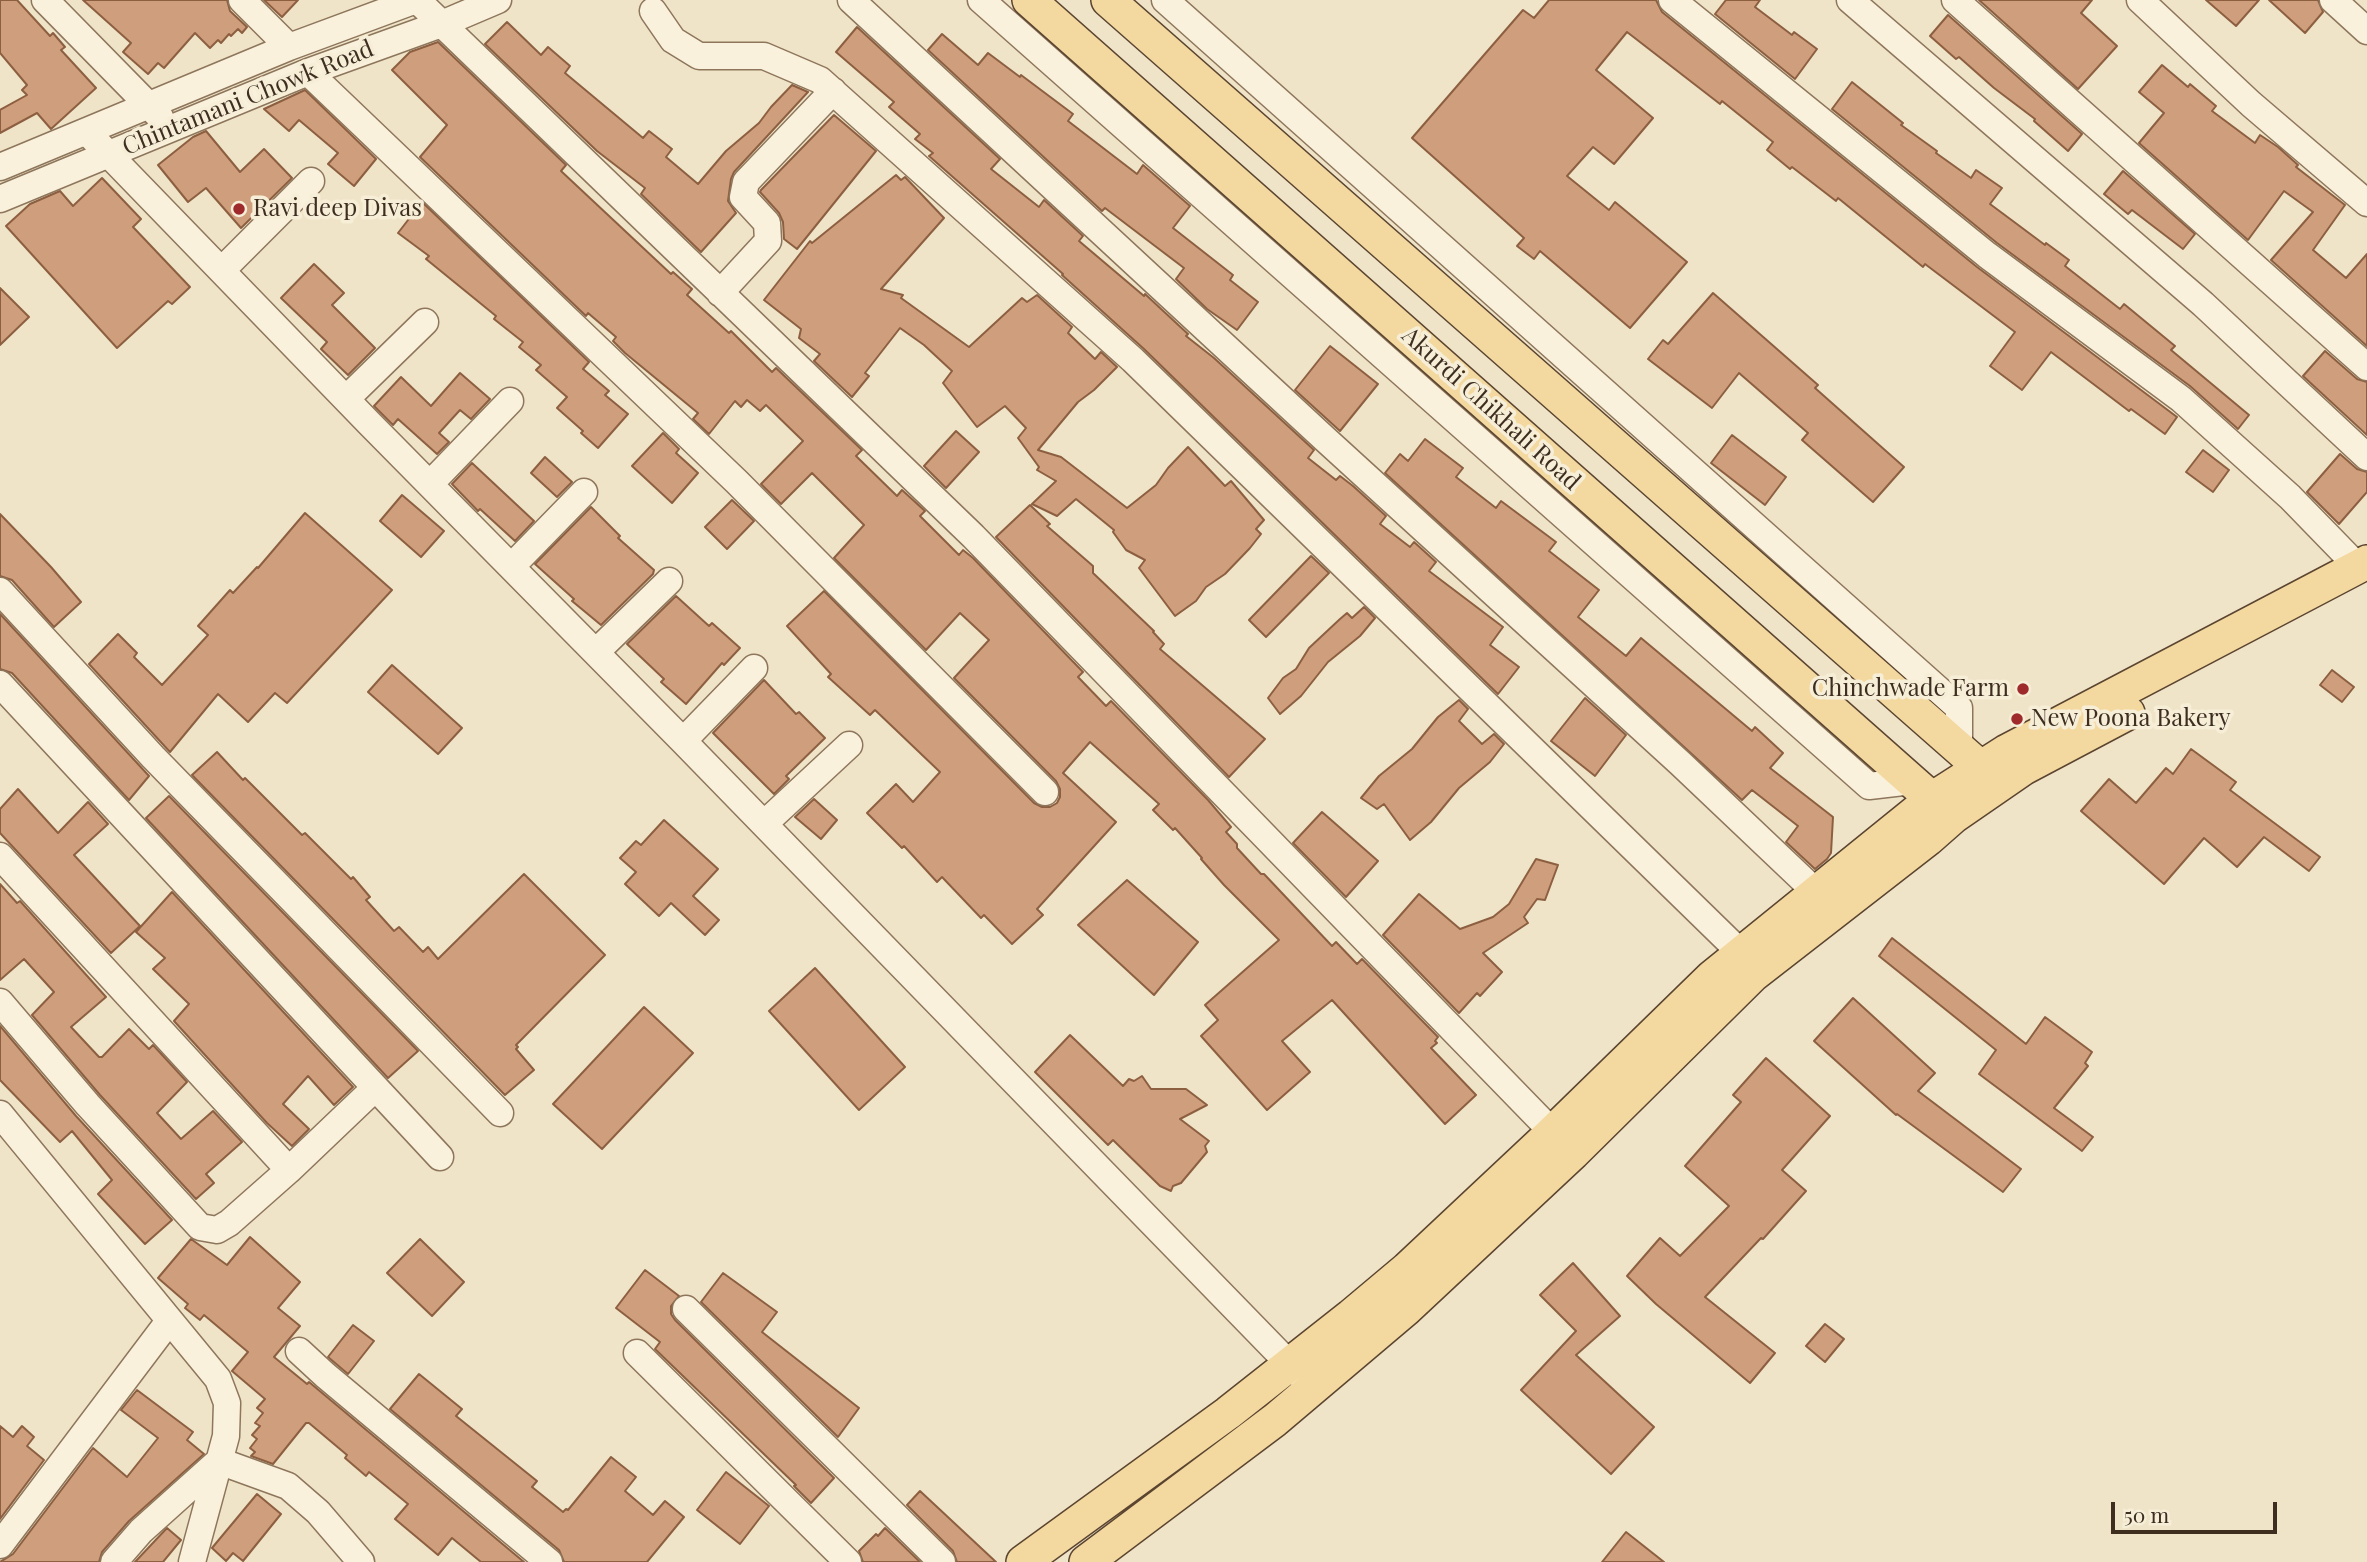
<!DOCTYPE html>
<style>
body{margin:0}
#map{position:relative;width:2367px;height:1562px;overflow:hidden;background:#f0e4c8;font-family:"Playfair Display",serif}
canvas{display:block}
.scale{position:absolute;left:2111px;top:1502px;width:166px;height:32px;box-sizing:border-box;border:4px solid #3d2e20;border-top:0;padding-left:9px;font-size:21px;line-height:24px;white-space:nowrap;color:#3d2e20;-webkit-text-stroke:5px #f7eed8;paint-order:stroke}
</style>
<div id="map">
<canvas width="2367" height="1562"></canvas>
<div class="scale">50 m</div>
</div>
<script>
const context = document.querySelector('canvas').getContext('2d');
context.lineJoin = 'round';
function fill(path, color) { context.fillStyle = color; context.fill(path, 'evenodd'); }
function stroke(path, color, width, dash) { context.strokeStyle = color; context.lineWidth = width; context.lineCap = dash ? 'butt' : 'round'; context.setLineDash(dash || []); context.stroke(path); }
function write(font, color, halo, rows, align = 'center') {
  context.font = font + ' "Playfair Display",serif'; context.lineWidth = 7; context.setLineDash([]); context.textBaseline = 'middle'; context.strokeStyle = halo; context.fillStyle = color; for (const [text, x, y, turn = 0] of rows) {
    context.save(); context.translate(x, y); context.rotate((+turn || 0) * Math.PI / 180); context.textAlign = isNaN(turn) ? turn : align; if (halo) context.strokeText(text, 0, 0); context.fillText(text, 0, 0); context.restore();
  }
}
const building = new Path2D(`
 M0 0H17L50 36 53 33 65 47 61 50 96 88 51 129 37 113 0 133V110L27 95 22 90 27 85 0 53Z
 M83 0H227L230 11 247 27 242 33 238 29 231 36 229 34 221 43 218 40 210 48 195 33 164 68 158 63 148 74 123 52 131 43Z
 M264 0H298L282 17Z
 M1549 0H1656L1662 12 1977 267 2177 417 2165 434 2131 409 2129 411 2051 352 2022 390 1990 366 2015 332 1925 264 1923 267 1838 198 1836 201 1792 167 1790 169 1767 150 1773 142 1722 101 1720 104 1627 32 1596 70 1653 118 1614 164 1593 147 1567 176 1609 210 1615 202 1687 262 1630 328 1540 251 1534 259 1517 246 1524 238 1412 138 1523 10 1534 18Z
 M1726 0H1760L1755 7 1792 35 1794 32 1817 49 1795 79 1715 14Z
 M1979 0H2092L2081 13 2117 46 2078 89Z
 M2206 0H2259L2236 26Z
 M2269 0H2318L2323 12 2305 33Z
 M1948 15 2082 134 2068 151 2034 121 2035 119 1994 88 1959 57 1956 59 1930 36Z
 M507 22 541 55 548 47 570 66 565 73 643 138 649 131 672 149 666 157 698 184 726 151 759 123 771 107 792 85 808 92 734 172 731 179 728 201 736 213 701 252 641 194 645 188 597 151 485 44Z
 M857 27 1000 159 991 169 1039 207 1044 200 1083 236 1079 241 1144 296 1145 294 1188 334 1186 336 1214 358 1314 450 1308 458 1336 480 1340 476 1353 486 1386 516 1380 524 1410 547 1414 542 1436 562 1429 571 1503 627 1490 645 1519 667 1498 694 1144 349 1062 275 1063 274 929 156 933 153 915 139 920 134 889 107 894 102 836 52Z
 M942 34 978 65 988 53 1020 77 1021 75 1073 114 1068 121 1137 174 1143 165 1190 206 1173 228 1233 275 1230 280 1258 302 1237 330 1207 309 1176 279 1184 268 1105 208 1102 211 928 50Z
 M438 42 566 165 561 171 671 274 673 272 692 289 687 295 729 333 731 331 772 372 776 368 862 450 856 456 897 496 902 490 925 511 920 516 959 555 963 550 973 558 1083 672 1078 677 1106 706 1111 701 1208 800 1231 827 1226 832 1237 844V848L1261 874H1264L1332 946 1336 942 1357 964 1362 959 1438 1037 1435 1041 1437 1043 1431 1048 1476 1095 1445 1124 1332 1000 1282 1041 1310 1072 1267 1110 1201 1036 1218 1020 1205 1005 1279 940 1224 885 1201 859 1202 858 1175 828 1173 830 1153 810 1159 804 1090 742 1063 773 1116 822 1037 909 1043 915 1012 944 984 915 981 918 942 877 937 882 904 846 902 848 867 813 896 784 913 802 940 772 875 710 870 715 828 677 831 674 787 626 824 591 1034 803 1042 807H1050L1057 803 1060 797V789L1056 781 954 678 989 640 960 613 926 650 834 558 864 525 812 473 781 504 761 484 803 441 766 405 760 411 747 400 741 407 735 401 709 434 693 419 698 413 625 353 613 341 616 337 588 313 586 316 420 157 447 125 392 70 410 52Z
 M2162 65 2188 87 2190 84 2216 106 2212 111 2255 143 2260 135 2278 147 2298 165 2296 167 2345 205 2313 250 2346 278 2367 254V346L2271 260 2313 212 2284 191 2248 240 2139 143 2164 113 2139 92Z
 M1852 82 1903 123 1901 125 1937 151 1936 153 1971 178 1976 170 2002 188 1990 204 2045 245 2046 243 2069 260 2065 266 2120 309 2124 304 2175 346 2171 350 2249 415 2238 429 2190 386 1997 243 1832 109Z
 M305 90 376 159 354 186 328 164 338 153 299 120 289 131 264 109Z
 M834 115 876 151 797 249 784 239 783 222 779 213 760 192 761 190Z
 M206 131 240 172 264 149 292 178 241 228 206 188 188 202 158 165 193 137Z
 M2123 171 2195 234 2183 249 2132 210 2128 214 2104 194Z
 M896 175 901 180 905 177 944 218 881 289 903 295 901 298 969 347 1022 298 1027 302 1037 295 1072 327 1068 333 1095 359 1101 352 1117 367 1094 390 1078 402 1038 450 1061 457 1127 508 1156 485 1168 468 1188 447 1225 486 1231 481 1264 520 1256 529 1261 534 1250 548 1225 574 1206 587 1196 601 1175 616 1139 568 1145 560 1126 550 1113 532 1114 530 1076 499 1057 516 1032 504 1056 481 1037 470 1039 467 1018 438 1026 428 1005 406 977 427 943 383 952 371 924 345 900 328 865 373 869 376 852 397 814 361 820 354 799 338 801 329 764 300 810 241 812 243Z
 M102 178 141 219 133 227 190 287 172 304 168 301 117 348 6 226 30 204 60 191 73 206Z
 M422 202 589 362 583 369 609 391 605 395 628 414 598 448 581 433 583 431 557 408 567 397 536 370 541 365 519 347 523 342 494 319 496 316 426 259 429 256 398 233Z
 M314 264 344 293 332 305 375 348 348 375 321 349 327 342 281 298Z
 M0 288 29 317 0 345Z
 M1713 293 1818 385 1815 388 1904 467 1873 502 1802 440 1808 433 1739 373 1712 408 1648 359 1663 340 1668 344Z
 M1330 346 1378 384 1340 431 1295 390Z
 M2325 351 2357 379 2367 382V435L2303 376Z
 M460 373 490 399 471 419 460 410 439 433 449 442 437 454 398 419 393 425 374 406 401 377 431 406Z
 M956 431 979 452 946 488 924 466Z
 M663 433 679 449 676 453 698 473 672 503 632 466Z
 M1732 435 1786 477 1765 505 1711 463Z
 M1425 439 1463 468 1456 477 1496 508 1501 501 1556 542 1549 551 1599 590 1578 617 1626 656 1641 638 1752 731 1755 727 1783 753 1770 768 1833 817 1831 853 1827 859 1815 869 1786 842 1798 826 1752 790 1742 800 1385 473 1400 454 1408 461Z
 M2203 450 2229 470 2213 492 2186 472Z
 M2340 454 2357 469 2367 472V492L2339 524 2307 492Z
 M545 457 572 482 557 497 531 473Z
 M472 463 534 521 515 541 480 509 478 511 452 484Z
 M402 495 444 531 421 557 380 521Z
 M732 500 754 521 727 549 705 527Z
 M1030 505 1050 524 1047 526 1093 566V573L1154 631 1153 632 1164 644 1160 649 1265 739 1229 777 996 537Z
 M591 507 620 536 618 538 654 570 653 574 601 625 572 601 574 599 535 564Z
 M305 513 392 590 287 703 275 693 248 722 218 694 170 752 89 664 118 634 137 653 134 657 162 685 208 635 198 626 230 590 233 593 257 567 258 568Z
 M0 514 51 567 81 602 54 627 12 580 0 576Z
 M1311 556 1329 573 1266 637 1249 620Z
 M676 596 709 626 712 623 740 648 724 665 722 663 686 704 661 682 664 679 627 644Z
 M1364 607 1375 618 1360 636 1328 662 1301 696 1280 714 1268 698 1283 678 1296 669 1309 648 1340 619 1347 613 1352 618Z
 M0 614 149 776 129 800 12 673 0 669Z
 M392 665 462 728 438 754 368 692Z
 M2332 670 2354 687 2342 702 2320 685Z
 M764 680 796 714 799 712 825 738 786 776 789 779 774 794 713 733Z
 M1585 698 1626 735 1595 776 1551 741Z
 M1459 700 1468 709 1459 721 1482 744 1494 734 1504 744 1490 762 1459 788 1431 822 1410 840 1384 804 1377 809 1361 798 1379 776 1412 749 1438 717Z
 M2191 749 2236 782 2230 790 2320 857 2309 871 2264 837 2237 867 2204 838 2164 884 2081 811 2109 779 2136 803 2166 768 2173 774Z
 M217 752 243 780 245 778 302 835 305 833 351 879 353 877 370 897 366 900 394 931 399 927 423 952 428 947 438 959 524 874 605 955 516 1045 518 1047 516 1049 534 1070 505 1095 192 775Z
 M18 789 58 833 88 802 108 824 74 855 140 926 111 953 0 833V809Z
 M169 796 418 1051 388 1078 146 818Z
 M814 799 837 820 821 839 795 817Z
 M1322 812 1378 861 1346 897 1293 843Z
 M664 820 718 869 693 896 719 920 705 935 671 903 659 916 625 884 636 872 620 858 636 841 641 845Z
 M1536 859 1558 865 1545 900 1537 899 1524 917 1528 923 1483 953 1502 972 1480 996 1477 993 1459 1013 1383 935 1419 894 1460 929 1493 917 1509 904Z
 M1127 880 1198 942 1154 995 1078 925Z
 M0 884 17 903 20 901 106 997 71 1027 99 1057H102L129 1029 149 1049 153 1045 187 1082 157 1113 181 1139 213 1111 242 1142 206 1174 214 1183 196 1199 100 1095 32 1015 54 992 24 959 0 980Z
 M172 892 353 1087 334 1105 308 1076 283 1104 309 1129 292 1146 267 1123 174 1021 189 1004 153 969 165 958 136 932Z
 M1892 938 2026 1044 2045 1017 2092 1052 2085 1063 2088 1066 2054 1108 2093 1137 2082 1151 1979 1074 1996 1050 1879 956Z
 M815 968 905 1067 859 1110 769 1011Z
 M1853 998 1935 1073 1918 1091 2021 1169 2003 1192 1897 1114 1896 1115 1814 1041Z
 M644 1007 693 1053 602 1149 553 1104Z
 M0 1026 76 1116 172 1220 145 1244 98 1194 112 1180 72 1131 60 1142 0 1080Z
 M1070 1035 1123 1086 1129 1079 1134 1081 1142 1076 1151 1089H1186L1207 1105 1180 1119 1209 1141 1205 1146 1207 1152 1181 1183 1173 1186 1171 1191 1160 1186 1113 1140 1108 1145 1035 1072Z
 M1766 1058 1830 1116 1782 1170 1806 1191 1763 1239 1761 1238 1705 1297 1775 1353 1750 1383 1656 1304 1627 1276 1660 1238 1680 1256 1729 1206 1685 1166 1741 1102 1733 1095Z
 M250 1237 300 1282 278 1308 300 1326 274 1357 307 1384 309 1382 524 1562H481L452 1538 438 1555 395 1519 408 1504 369 1472 366 1476 345 1458 347 1455 309 1423H306L273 1464 251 1456 255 1452 250 1448 257 1439 252 1435 260 1426 255 1423 263 1413 257 1408 265 1399 232 1371 248 1352 204 1315 200 1320 185 1308 188 1304 158 1278 191 1239 227 1265Z
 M420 1239 464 1282 432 1316 387 1273Z
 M1573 1263 1620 1316 1576 1355 1654 1427 1611 1474 1521 1390 1576 1331 1540 1295Z
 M645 1270 679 1296 671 1306V1314L675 1320 834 1478 811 1503 794 1486 796 1485 655 1349 660 1342 616 1308Z
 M723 1273 777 1312 762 1332 859 1408 838 1437 701 1302Z
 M1825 1324 1844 1339 1825 1362 1806 1346Z
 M353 1325 374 1341 348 1374 328 1357Z
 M419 1374 462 1409 456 1416 537 1481 532 1487 563 1512 566 1509 568 1510 611 1457 636 1477 625 1491 653 1515 665 1501 684 1517 647 1562H564L559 1550 390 1409Z
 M137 1390 193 1432 187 1440 204 1454 129 1521 102 1552 99 1562H0L13 1554 93 1448 127 1477 158 1438 121 1410Z
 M0 1426 13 1437 22 1426 34 1437 27 1446 44 1460 0 1519Z
 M726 1472 769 1506 740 1544 697 1510Z
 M920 1491 996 1562H957L953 1551 907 1505Z
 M257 1494 281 1514 243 1561 233 1553 226 1561 212 1548Z
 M167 1528 181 1540 163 1562H135Z
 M885 1528 920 1562H863L859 1551 876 1534 878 1536Z
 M1626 1532 1664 1562H1602Z`);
fill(building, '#cf9f7d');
stroke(building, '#8d5f41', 2);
const minor = new Path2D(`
 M45 0 160 117
 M242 0 289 47
 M417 0 973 536 1567 1147
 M851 0 1325 439 1680 763 1816 892
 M981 0 1869 786 1912 781
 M1165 0 1959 708V747
 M1672 0 1987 255 2181 399 2290 497 2358 567
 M1850 0 2203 304 2367 457
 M1955 0 2367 367
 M2140 0 2251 104 2367 203
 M2333 0 2367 31
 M653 11 673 40 699 56H764L820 80 1133 360 1741 953
 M308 72 737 482 1045 792
 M87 132 369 423 683 741 1303 1378
 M0 167 289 47 416 0
 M0 199 308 72 444 23 498 0
 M222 270 311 181
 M720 293 768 241 767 223 743 197 746 182 833 91
 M346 399 425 322
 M430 484 510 401
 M512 566 584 492
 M0 591 153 757 500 1113
 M596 652 669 581
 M0 684 440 1157
 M683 741 754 668
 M764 824 849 745
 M0 856 289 1170
 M0 1002 88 1105 200 1227 217 1230 229 1223 289 1170 375 1088
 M0 1114 218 1379 227 1403 226 1436 192 1562
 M686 1309 942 1562
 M299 1351 325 1375 549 1562
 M637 1353 848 1562
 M0 1545 169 1321
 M114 1562 141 1531 219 1461 288 1486 318 1512 361 1562`);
const major = new Path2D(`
 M1029 0 1948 813
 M1108 0 1997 782
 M1023 1562 1228 1413 1351 1316 1407 1269 1553 1132 1712 977 1932 799 2007 751 2367 562
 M1086 1562 1275 1420 1405 1310 1573 1153 1753 975 1928 839 1953 817 2024 768 2128 713`);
stroke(minor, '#8d765c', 29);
stroke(major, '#5b4430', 36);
stroke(minor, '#faf1dc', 26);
stroke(major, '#f3d9a0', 33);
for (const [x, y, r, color] of [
 [239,209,7,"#9e2a2b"],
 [2023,689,7,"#9e2a2b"],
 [2017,719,7,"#9e2a2b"]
]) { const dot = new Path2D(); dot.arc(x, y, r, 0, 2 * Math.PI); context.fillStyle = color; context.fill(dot); stroke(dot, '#f7eed8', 2.5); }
write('24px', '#3d2e20', '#f7eed8', [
 ["Chintamani Chowk Road",248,98,-22],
 ["Akurdi Chikhali Road",1491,409,42]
]);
write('24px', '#3d2e20', '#f7eed8', [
 ["Ravi deep Divas",253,209],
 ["Chinchwade Farm",2009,689,"right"],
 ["New Poona Bakery",2031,719]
], 'left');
</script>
